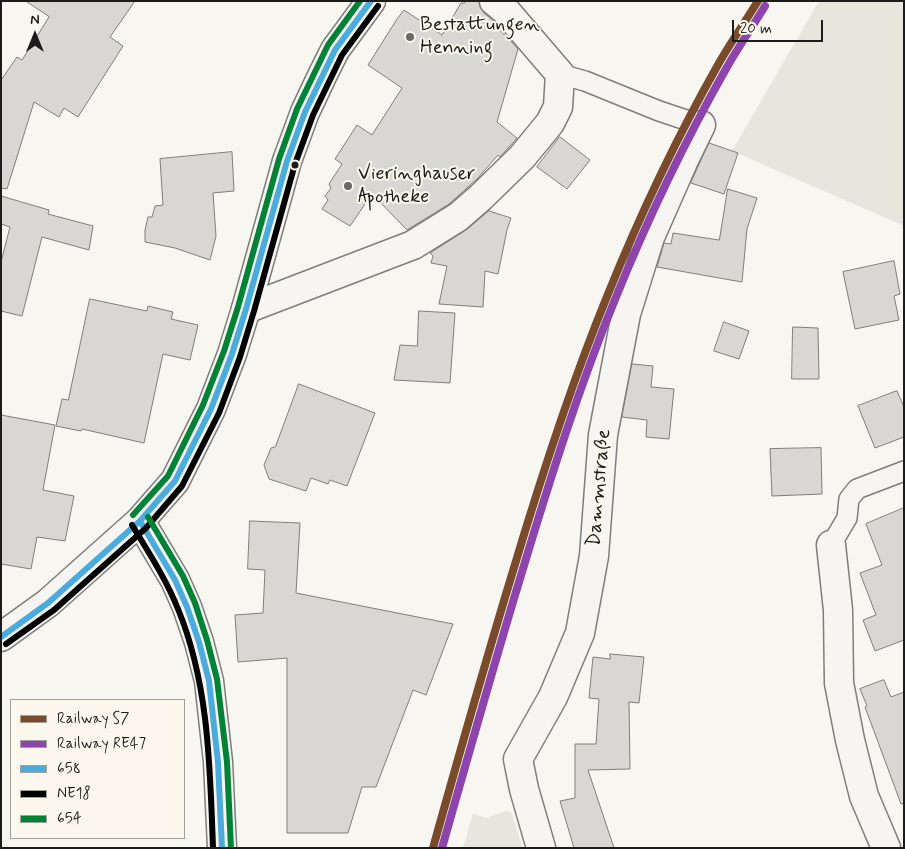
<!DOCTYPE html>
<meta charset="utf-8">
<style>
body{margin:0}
#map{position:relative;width:905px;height:849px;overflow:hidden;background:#f8f6f0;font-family:Mynerve,sans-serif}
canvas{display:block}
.frame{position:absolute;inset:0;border:2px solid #1c1c1c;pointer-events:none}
.legend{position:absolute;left:10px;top:699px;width:175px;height:140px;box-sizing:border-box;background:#fbf7ec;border:1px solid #a29f99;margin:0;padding:6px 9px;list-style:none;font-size:15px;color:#1c1c1c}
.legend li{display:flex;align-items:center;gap:10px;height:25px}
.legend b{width:25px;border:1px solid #a29f99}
.north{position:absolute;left:10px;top:10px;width:50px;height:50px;-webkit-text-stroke:4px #fbf7ec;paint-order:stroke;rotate:0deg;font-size:14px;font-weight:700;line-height:20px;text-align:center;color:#1c1c1c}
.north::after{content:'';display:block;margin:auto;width:18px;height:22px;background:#1c1c1c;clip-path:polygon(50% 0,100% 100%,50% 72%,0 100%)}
.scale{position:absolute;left:732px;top:20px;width:91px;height:22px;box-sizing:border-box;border:2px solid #1c1c1c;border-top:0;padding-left:6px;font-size:15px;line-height:18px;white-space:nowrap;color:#1c1c1c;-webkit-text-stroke:4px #fbf7ec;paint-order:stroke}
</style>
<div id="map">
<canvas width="905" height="849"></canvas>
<div class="frame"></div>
<ul class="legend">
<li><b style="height:6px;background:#7a4b2a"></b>Railway S7</li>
<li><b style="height:6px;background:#8e44ad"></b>Railway RE47</li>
<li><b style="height:6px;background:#4aacdd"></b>658</li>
<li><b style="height:6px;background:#000"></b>NE18</li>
<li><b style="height:6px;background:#008237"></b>654</li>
</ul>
<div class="north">N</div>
<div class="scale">20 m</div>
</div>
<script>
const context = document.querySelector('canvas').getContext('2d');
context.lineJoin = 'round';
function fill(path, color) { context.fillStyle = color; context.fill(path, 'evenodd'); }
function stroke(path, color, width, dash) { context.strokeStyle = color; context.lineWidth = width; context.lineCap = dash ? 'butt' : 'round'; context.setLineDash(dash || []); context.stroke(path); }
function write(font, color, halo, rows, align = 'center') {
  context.font = font + ' Mynerve,sans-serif'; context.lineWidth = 4; context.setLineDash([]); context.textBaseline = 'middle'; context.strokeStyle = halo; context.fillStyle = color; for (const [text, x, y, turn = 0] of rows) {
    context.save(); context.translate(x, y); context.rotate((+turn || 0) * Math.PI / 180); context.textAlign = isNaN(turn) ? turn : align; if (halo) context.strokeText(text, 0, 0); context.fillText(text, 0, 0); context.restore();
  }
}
fill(new Path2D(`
 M819 1H904V226L732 151Z
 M506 811 511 812 523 848H463L473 813 486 818Z`), '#e8e5dd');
const building = new Path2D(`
 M26 1H135L110 37 123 46 78 117 64 108 59 117 34 102 7 189 1 188V80L17 57 22 60 49 17Z
 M465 1H479L480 7 484 13 494 21 496 23 494 25 508 38 518 49 497 122 517 138 500 157 498 155 478 178 449 204 407 230 372 194 350 226 322 209 328 200 325 196 331 188 329 184 342 164 335 159 357 125 372 135 402 88 368 65 397 19 404 10 442 35 461 3H464Z
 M560 137 590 160 567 189 537 167Z
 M709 143 738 153 724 194 691 183Z
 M232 152 234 191 213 193 216 236 210 260 175 248 145 242V230L148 217H152L155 206 163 205 160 159Z
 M728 189 757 198 747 229 742 282 657 267 664 243 671 244 673 233 719 240Z
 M1 196 49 210 48 214 93 226 89 250 42 237 22 316 1 311V262L10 227 1 224Z
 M489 211 511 218 507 230 498 274 485 271 483 307 439 304 447 266 431 263 433 256 430 253 466 230Z
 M894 261 900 294 894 296 899 320 855 329 843 272Z
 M90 299 147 311 148 306 173 312 171 319 198 325 190 360 163 354 144 443 82 429 81 431 56 426 62 399 68 400Z
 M419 311 455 313 450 383 394 380 400 345 417 346Z
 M724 322 749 331 739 359 714 351Z
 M793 327 818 328 819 379H792Z
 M632 364 653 366 651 387 674 389 669 439 646 437 647 420 622 417Z
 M299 384 375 413 347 486 330 480 328 484 311 478 306 491 269 479 264 465 271 448 275 447Z
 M897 391 904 407V437L875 448 858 406Z
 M1 415 55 425 43 490 74 496 65 541 37 537 31 569 1 564Z
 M821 448 822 494 772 496 770 449Z
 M904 508V640L875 651 863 620 876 615 860 573 882 565 866 524Z
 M250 521 300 523 296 593 453 624 426 695 413 690 376 787H362L348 833H287V658L238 662 235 615 263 613 265 570 248 569Z
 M610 654 644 657 639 703 629 702 630 769 588 770 614 848H574L560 801 575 798V744H596L599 699 589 698 593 657 610 659Z
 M884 680 891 697 904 692V803L901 804 865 707 867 706 860 689Z`);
fill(building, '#d9d7d3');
stroke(building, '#7f7e7b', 1);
const lane = new Path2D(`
 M560 74 585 81 659 111 701 125
 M831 545 847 518 849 499 857 489 904 471`);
const street = new Path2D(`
 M246 309 413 245 458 217 481 197 522 157 550 123 558 107 560 74 505 10 494 1
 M831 545 838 610 839 683 850 740 864 796 886 848
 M541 848 524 789 518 759 553 697 580 633 594 556 603 435 626 314 650 237 683 162 701 125`);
const secondary = new Path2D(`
 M140 521 175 580 187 607 199 642 209 681 218 762 222 848`);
const primary = new Path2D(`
 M1 637 48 603 140 521 175 481 211 409 232 354 246 309 287 161 305 112 323 74 335 50 371 1`);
stroke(lane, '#7f7e7b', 22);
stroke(street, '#7f7e7b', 31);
stroke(secondary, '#7f7e7b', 31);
stroke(primary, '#7f7e7b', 31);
stroke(lane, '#f6f5f1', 19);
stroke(street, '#f6f5f1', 28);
stroke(secondary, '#f6f5f1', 28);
stroke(primary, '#f6f5f1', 28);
stroke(new Path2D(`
 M140 521 175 580 187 607 199 642 209 681 218 762 222 848
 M1 637 48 603 140 521 175 481 211 409 232 354 246 309 287 161 305 112 335 50 371 1`), '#4aacdd', 6);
stroke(new Path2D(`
 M132 525C149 553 166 579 178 609 209 684 210 768 213 848
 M6 644 54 610 146 528 182 486 219 413 240 357 254 311 295 164 313 115 342 55 378 6`), '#000', 6);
stroke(new Path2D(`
 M133 515 168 476 203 405 224 351 238 307 279 159 297 109 328 45 360 1
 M148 517 183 576 195 603 207 640 217 679 227 762 231 848`), '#008237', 6);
stroke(new Path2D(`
 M433 848C459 755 485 663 513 571 541 477 571 384 608 294 640 215 677 137 719 63 731 42 745 22 758 1`), '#7a4b2a', 8);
stroke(new Path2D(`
 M442 848C468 756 494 664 522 572 550 479 579 387 616 297 648 218 685 141 727 67 739 46 753 26 765 6`), '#8e44ad', 8);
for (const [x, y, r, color] of [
 [410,37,5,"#696866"],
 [295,165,4.5,"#1c1c1c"],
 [348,186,5,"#696866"]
]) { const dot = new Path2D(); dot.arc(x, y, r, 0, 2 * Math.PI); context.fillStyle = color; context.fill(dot); stroke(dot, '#fbf7ec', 2); }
write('20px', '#1c1c1c', '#fbf7ec', [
 ["Bestattungen",420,26],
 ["Henning",420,49],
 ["Vieringhauser",358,175],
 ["Apotheke",358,198]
], 'left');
write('20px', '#1c1c1c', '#fbf7ec', [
 ["Dammstraße",600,488,-85]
]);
</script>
